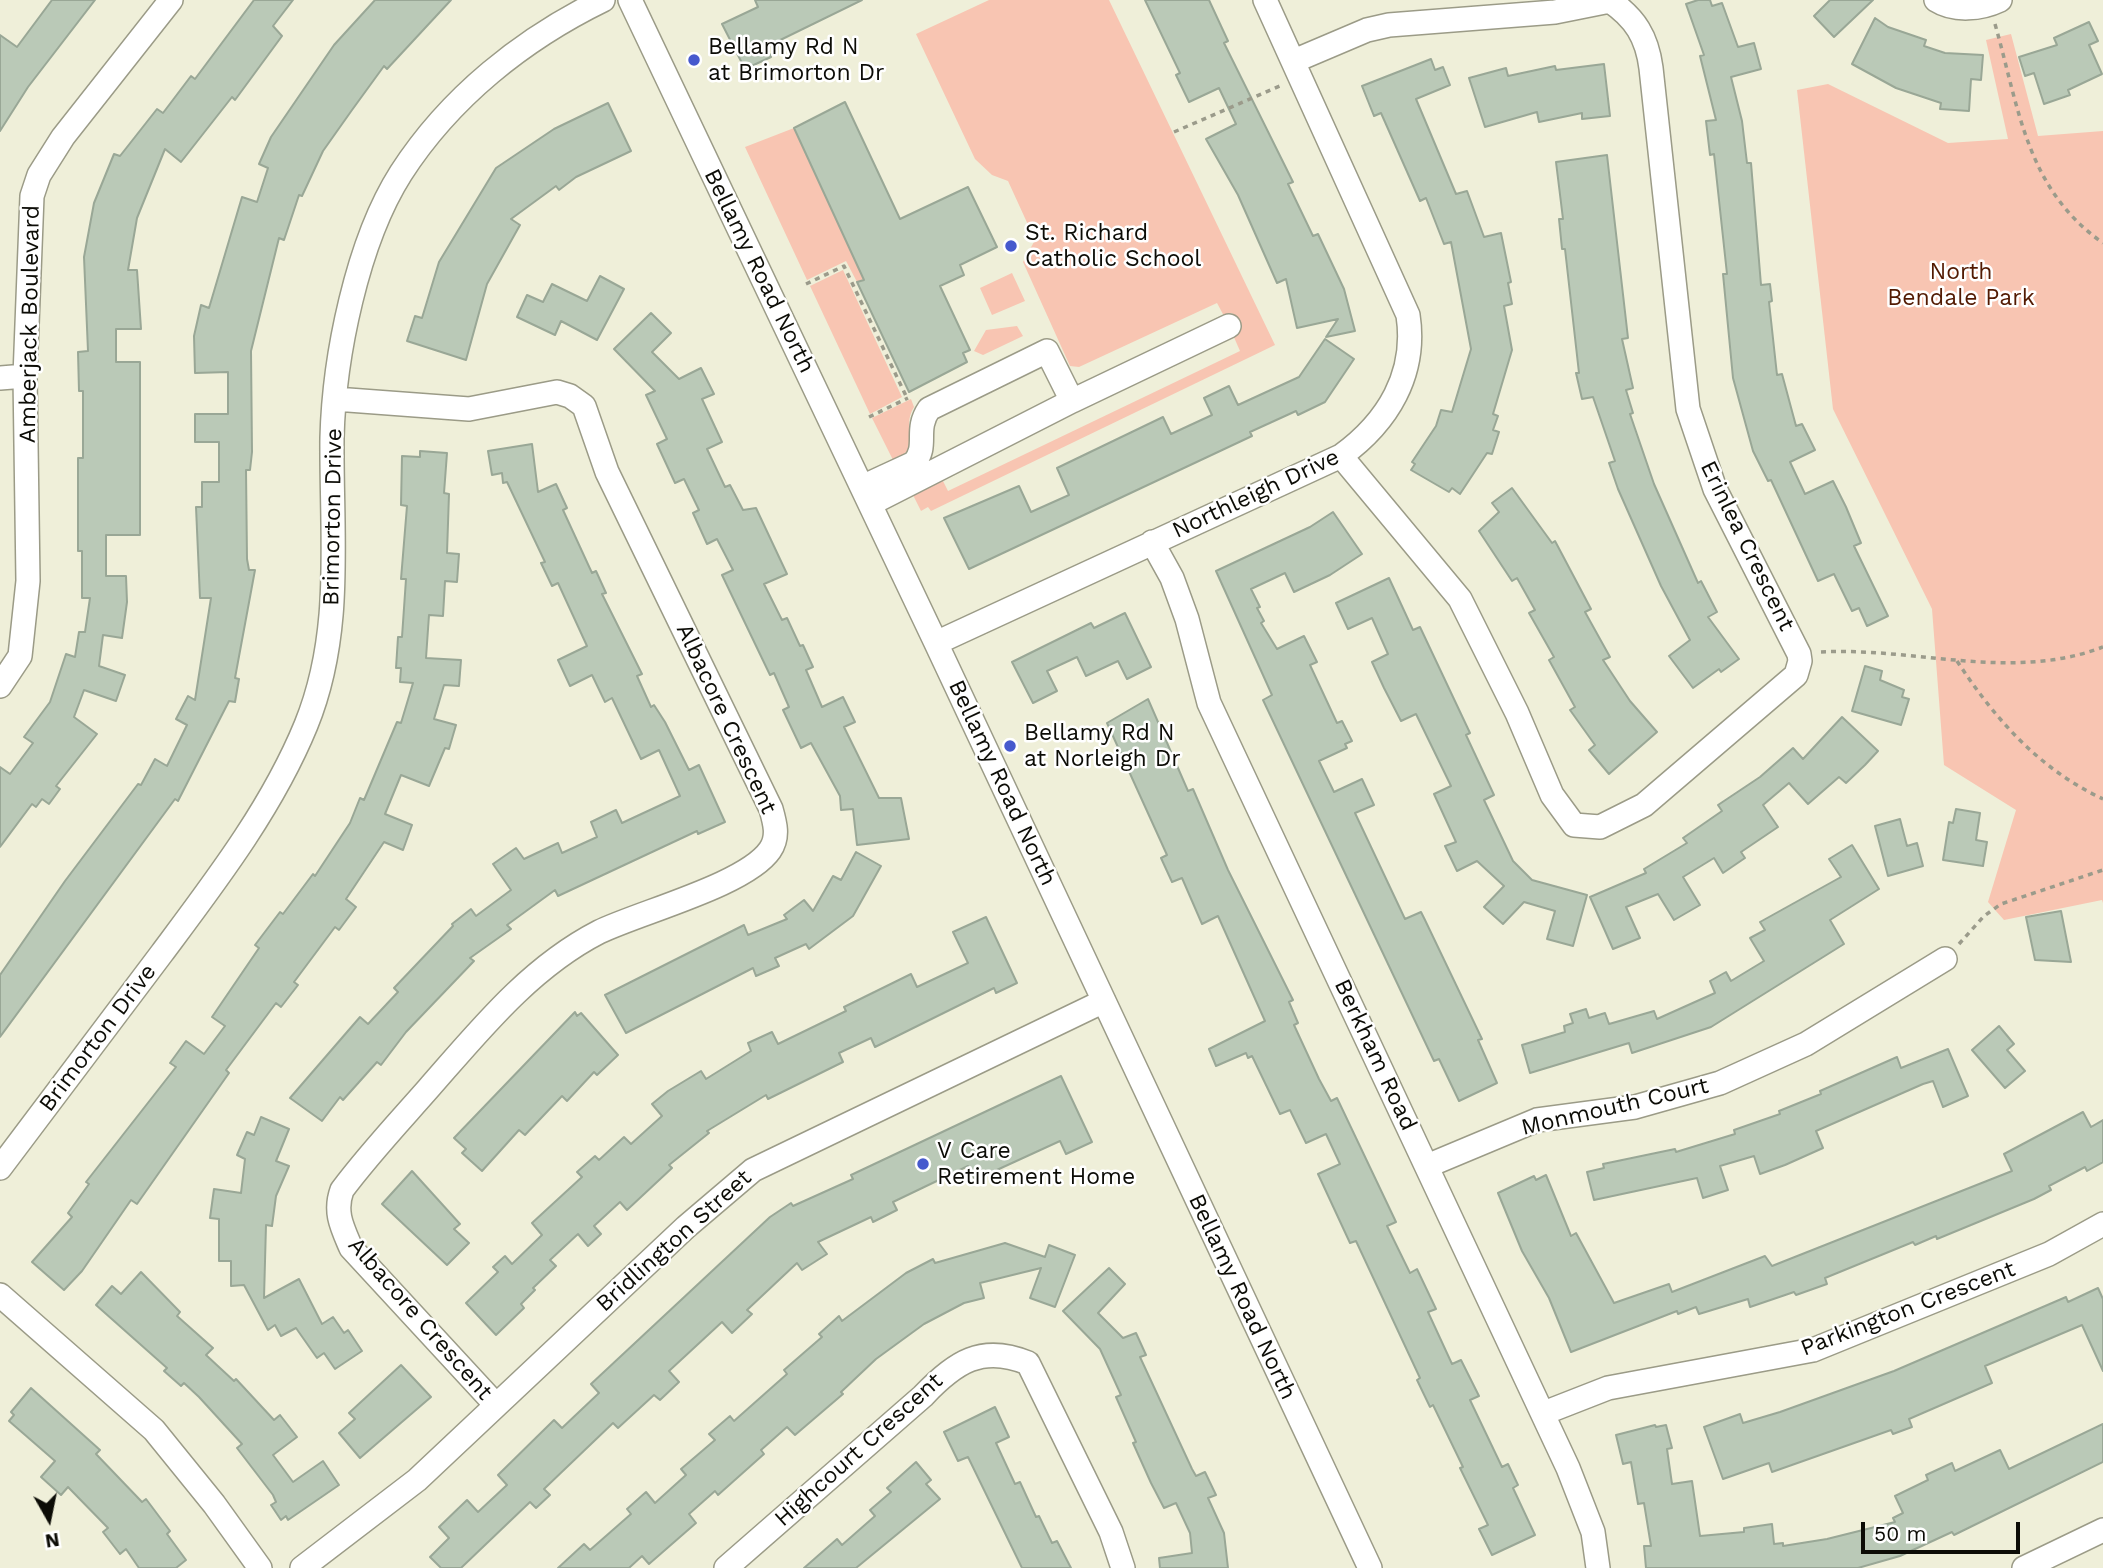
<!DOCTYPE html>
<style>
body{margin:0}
#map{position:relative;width:2103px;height:1568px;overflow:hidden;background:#efefd9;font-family:"Work Sans",sans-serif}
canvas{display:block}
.north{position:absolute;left:14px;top:1484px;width:70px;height:70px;-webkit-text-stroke:5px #fff;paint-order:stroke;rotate:171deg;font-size:19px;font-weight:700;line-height:28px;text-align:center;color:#0c0c06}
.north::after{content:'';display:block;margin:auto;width:24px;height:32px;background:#0c0c06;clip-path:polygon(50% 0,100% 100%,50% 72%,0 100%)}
.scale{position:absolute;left:1861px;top:1522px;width:159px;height:32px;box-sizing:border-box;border:4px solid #0c0c06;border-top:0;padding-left:9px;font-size:21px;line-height:24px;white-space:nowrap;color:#0c0c06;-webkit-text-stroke:5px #fff;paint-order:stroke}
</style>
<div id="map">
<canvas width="2103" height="1568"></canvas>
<div class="north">N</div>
<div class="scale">50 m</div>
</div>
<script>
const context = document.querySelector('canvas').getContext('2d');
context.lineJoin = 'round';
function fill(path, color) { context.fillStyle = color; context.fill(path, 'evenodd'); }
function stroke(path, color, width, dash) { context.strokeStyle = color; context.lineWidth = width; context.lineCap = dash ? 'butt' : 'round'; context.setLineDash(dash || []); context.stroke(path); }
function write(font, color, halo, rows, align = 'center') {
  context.font = font + ' "Work Sans",sans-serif'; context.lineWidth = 5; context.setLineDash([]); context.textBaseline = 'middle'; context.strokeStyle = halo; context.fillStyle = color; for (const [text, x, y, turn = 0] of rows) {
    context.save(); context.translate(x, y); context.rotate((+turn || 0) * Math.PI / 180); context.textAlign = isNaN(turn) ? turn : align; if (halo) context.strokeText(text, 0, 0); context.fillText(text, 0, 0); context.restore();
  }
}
fill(new Path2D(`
 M989 0H1109L1275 345 931 511 928 507 921 511 910 489 940 475 948 491 1240 351 1233 335 1240 330 1232 313 1224 316 1217 303 1079 367 1070 366 1023 262 1035 240 1008 181 992 175 975 159 916 34Z
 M2011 34 2038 136 2103 131V903L2102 900 2004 920 1988 902 2016 810 1944 765 1932 609 1833 409 1797 90 1828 84 1948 143 2008 139 1986 40Z
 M794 128 866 278 857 282 846 261 807 280 745 147Z
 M843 270 902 397 870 414 810 286Z
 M1012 273 1025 301 992 315 980 288Z
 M1017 326 1023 336 983 355 974 351 986 330Z
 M911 399 914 407C900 429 924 445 894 462L872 418Z`), '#f8c5b2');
const building = new Path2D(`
 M52 0H95L28 87 0 131V35L17 47Z
 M254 0H293L273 26 282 36 235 100 232 97 181 162 165 149 137 218 128 270H137L141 329H116V362H140V535H106V576H126L127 602 122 638 103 635 99 666 125 675 116 701 84 690 74 717 97 734 56 786 60 789 49 804 42 799 36 807 32 804 0 847V767L10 774 33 743 24 737 50 702 66 654 75 657 79 632H85L90 598H82V551H78V458H83V391H79L78 352 88 351 84 257 94 203 114 154 120 156 157 109 163 113 191 76 195 79Z
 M375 0H451L387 69 384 66 352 110 323 151 302 196 299 195 284 240 279 238 251 351 252 452 250 470H246L247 559 249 570H255L235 678 239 679 235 702 229 701 178 801 175 799 0 1037V975L65 881 138 784 141 785 155 759 167 766 187 725 176 719 188 696 195 700 211 598H200L196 507H202V482H219V442H195V414H228V372L195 373 194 336 201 305 209 308 242 197 257 202 268 168 259 164 271 137 334 45Z
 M755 0H862L766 47 771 57 745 69 722 24 758 7Z
 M1145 0H1209L1228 41 1224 43 1293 182 1288 184 1313 236 1318 234 1344 289 1355 331 1326 337 1338 319 1297 328 1286 279 1277 283 1238 195 1206 139 1236 124 1219 88 1189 102 1176 75 1180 73Z
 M1698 0H1710L1712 6 1722 3 1738 47 1754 43 1761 69 1731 77 1742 121 1747 163H1751L1761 285 1770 284 1772 301 1769 302 1777 375 1782 374 1796 426 1802 424 1815 450 1790 462 1805 494 1833 481 1846 507 1861 543 1854 546 1888 616 1867 626 1859 608 1852 611 1834 574 1818 581 1771 480 1768 481 1753 451 1733 378 1723 274H1727L1714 154 1710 155 1706 121 1716 120 1700 56 1704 55 1686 4Z
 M1830 0H1873L1834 37 1814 16Z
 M1875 18 1888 27 1926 40 1924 46 1945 53 1983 55 1981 80 1971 79 1969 111 1940 109 1941 103 1896 88 1852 64Z
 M2089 22 2098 41 2089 45 2102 74 2068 90 2070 95 2044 104 2034 73 2025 76 2019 57 2057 45 2054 38Z
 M1431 59 1435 70 1443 67 1450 85 1416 99 1456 194 1467 191 1484 237 1501 233 1511 282 1508 283 1512 304 1504 306 1512 350 1493 414 1498 416 1493 430 1499 432 1492 454 1487 453 1460 494 1452 488 1449 492 1411 470 1415 464 1412 462 1436 426 1441 410 1452 412 1471 349 1451 242 1444 244 1426 198 1420 201 1381 113 1374 116 1362 86Z
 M1604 64 1610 116 1582 119V113L1539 122 1537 112 1485 127 1469 78 1506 68 1508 76 1555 66 1556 70Z
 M845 102 900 219 968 187 997 247 960 265 964 275 940 286 970 350 963 353 967 362 909 392 857 282 864 280 794 128Z
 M608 103 631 151 576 177 559 190 556 186 511 219 520 225 487 284 466 360 407 341 415 316 422 318 439 262 496 168 554 129Z
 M1607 155 1628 338 1622 339 1633 388 1626 390 1633 413 1630 414 1654 484 1698 583 1701 581 1717 612 1708 617 1739 659 1721 672 1719 669 1693 688 1669 656 1690 640 1661 586 1618 489 1609 463 1615 461 1593 397 1582 399 1576 373H1579L1565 249H1562L1559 219H1563L1556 162Z
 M600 276 624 289 597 340 561 321 555 335 517 317 527 295 543 302 552 284 587 301Z
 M651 313 671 333 652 352 679 379 701 368 714 394 702 399 722 442 707 449 725 487 730 485 743 510 756 508 787 574 764 584 782 620 787 618 800 646 803 645 813 667 806 670 822 707 843 697 855 722 844 727 879 798H901L909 839 857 845 853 809 841 810 840 796 811 743 801 748 783 710 789 707 774 673 770 675 722 575 733 570 717 539 707 544 693 513 699 510 684 479 675 483 657 444 667 439 646 395 655 391 614 349Z
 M1325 339 1354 359 1325 402 1298 415 1296 411 1250 432 1252 436 969 569 944 518 1019 486 1031 512 1069 495 1057 468 1163 417 1171 434 1212 415 1204 398 1229 386 1238 405 1299 377Z
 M532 444 538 492 556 484 567 508 563 510 592 573 596 571 606 593 602 594 642 674 637 676 651 707 654 705 665 722 689 770 699 765 725 822 698 834 697 831 558 896 555 890 507 925 511 929 470 958 474 961 406 1032 381 1065 377 1062 343 1100 340 1097 322 1121 290 1098 360 1017 368 1024 398 992 394 988 453 926 452 924 471 909 476 916 511 890 493 864 516 848 524 859 558 843 562 853 597 837 591 822 616 810 622 823 680 796 659 750 641 759 612 698 605 702 592 675 570 686 558 660 587 646 558 583 552 586 541 563 545 562 507 482 503 483 502 473 492 475 488 451Z
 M420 451 447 453 444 493 449 494 447 553 459 554 457 582 445 581 443 616 429 615 426 658 461 660 459 686 444 685 434 719 456 725 449 749 445 748 429 786 401 775 385 814 412 825 403 850 384 842 346 899 356 907 339 930 335 927 294 982 298 985 281 1007 276 1003 226 1070 229 1073 137 1204 131 1200 82 1271 64 1290 32 1262 72 1217 68 1213 89 1184 86 1182 176 1067 170 1063 186 1041 204 1054 225 1026 212 1017 259 948 255 945 280 912 283 914 313 874 315 876 350 823 360 798 364 800 397 722 401 723 413 683 400 682 401 668H396L398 637H402L406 579H401L407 506 401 505 402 456 420 457Z
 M1512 488 1552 543 1555 541 1591 609 1585 612 1610 657 1603 660 1630 701 1657 732 1609 774 1589 750 1595 745 1570 710 1575 707 1549 660 1554 657 1529 613 1535 610 1517 578 1512 581 1479 531 1499 512 1492 503Z
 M1333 512 1362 554 1330 575 1294 592 1285 573 1251 589 1260 607 1257 608 1264 621 1261 623 1277 649 1304 636 1317 662 1310 665 1337 723 1342 721 1352 741 1345 744 1347 748 1319 761 1334 792 1362 779 1374 805 1355 813 1405 919 1421 912 1425 920 1482 1039 1478 1040 1497 1083 1459 1101 1439 1059 1434 1061 1263 700 1272 695 1216 571 1310 527Z
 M1389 578 1413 630 1420 627 1470 733 1466 735 1494 795 1484 800 1513 861 1532 880 1587 895 1573 946 1547 939 1555 911 1524 902 1503 924 1484 907 1504 886 1477 861 1457 871 1445 846 1456 842 1434 794 1451 786 1416 714 1401 721 1384 688 1372 662 1388 654 1372 618 1348 629 1336 603Z
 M1125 613 1151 667 1127 679 1118 661 1086 676 1077 657 1047 671 1057 691 1033 703 1012 662 1091 623 1094 628Z
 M1865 666 1882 671 1880 680 1904 690 1902 697 1909 699 1901 725 1852 711Z
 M1148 699 1188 791 1193 789 1228 870 1293 1000 1289 1002 1298 1023 1294 1025 1319 1079 1331 1101 1337 1098 1396 1222 1387 1226 1410 1273 1417 1269 1436 1309 1428 1312 1452 1364 1461 1360 1479 1396 1470 1400 1502 1467 1508 1464 1518 1485 1513 1488 1535 1535 1492 1555 1479 1529 1488 1525 1460 1468 1463 1467 1433 1405 1430 1407 1417 1380 1420 1378 1356 1241 1350 1243 1318 1174 1340 1164 1326 1134 1306 1143 1290 1110 1280 1114 1252 1056 1248 1058 1246 1053 1216 1066 1209 1049 1265 1021 1218 916 1202 924 1182 878 1172 882 1161 858 1167 855 1107 723Z
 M1842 717 1878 751 1865 765 1846 783 1839 777 1808 804 1789 783 1763 805 1778 827 1741 852 1745 858 1723 873 1714 858 1683 877 1700 905 1674 920 1658 894 1626 907 1640 938 1613 949 1590 897 1646 873 1644 869 1687 843 1683 838 1722 811 1718 805 1760 777 1793 748 1803 759Z
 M1956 809 1980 813 1976 840 1987 842 1983 866 1943 860 1949 822 1953 823Z
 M1900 819 1907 846 1917 843 1923 866 1888 876 1875 826Z
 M1852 845 1879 889 1830 920 1844 944 1711 1027 1632 1053 1629 1043 1530 1073 1522 1045 1565 1032 1564 1026 1573 1023 1570 1014 1586 1009 1589 1018 1605 1013 1609 1024 1654 1011 1657 1019 1715 993 1710 981 1726 972 1731 981 1764 961 1750 938 1765 930 1760 922 1841 877 1829 859Z
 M856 852 881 866 853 916 809 949 806 944 775 958 779 966 756 976 753 968 626 1033 605 995 744 925 748 935 787 919 784 915 804 900 813 911 833 876 841 880Z
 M2061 911 2071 962 2035 960 2026 917Z
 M986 917 1017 983 996 993 994 988 875 1047 871 1038 839 1053 843 1062 768 1099 766 1095 707 1131 709 1133 669 1165 672 1168 627 1210 620 1202 594 1226 601 1234 588 1246 578 1234 550 1260 556 1266 533 1288 535 1290 521 1304 524 1308 496 1335 466 1303 498 1272 493 1267 505 1256 512 1264 542 1235 532 1223 582 1177 577 1172 595 1156 599 1160 624 1137 631 1144 662 1116 652 1104 668 1091 701 1071 706 1079 751 1051 748 1043 772 1032 778 1044 846 1011 844 1007 911 974 917 987 968 963 953 932Z
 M575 1012 577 1016 581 1013 618 1055 597 1075 594 1072 567 1101 562 1096 525 1135 519 1130 482 1171 462 1153 466 1149 454 1138Z
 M1999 1026 2014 1044 2007 1050 2025 1071 2005 1088 1972 1050Z
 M1948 1049 1968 1096 1943 1107 1933 1081 1923 1084 1816 1131 1823 1148 1785 1165 1760 1174 1754 1156 1720 1166 1728 1190 1703 1198 1697 1178 1594 1200 1587 1172 1604 1168 1603 1164 1675 1149 1676 1152 1735 1134 1734 1130 1780 1114 1779 1111 1821 1094 1820 1091 1897 1057 1901 1068Z
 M1061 1076 1092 1142 1066 1154 1060 1141 975 1180 968 1166 893 1202 897 1210 873 1222 871 1217 818 1242 827 1254 802 1270 797 1263 747 1310 752 1314 732 1333 722 1322 669 1371 679 1382 660 1400 654 1395 618 1428 613 1423 544 1489 550 1495 536 1508 530 1502 461 1568H441L430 1557 449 1538 439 1527 467 1500 478 1512 507 1485 498 1475 554 1420 562 1428 599 1393 591 1384 770 1217 791 1203 793 1206 853 1179 851 1175Z
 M2083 1112 2091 1127 2103 1120V1162L2087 1171 2085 1167 2049 1186 2051 1190 2034 1199 1937 1239 1936 1236 1915 1245 1913 1242 1825 1278 1827 1284 1796 1295 1794 1292 1750 1307 1748 1299 1699 1314 1696 1307 1678 1314 1677 1311 1571 1352 1549 1298 1522 1251 1498 1193 1534 1176 1536 1180 1546 1175 1571 1236 1576 1233 1614 1303 1669 1284 1672 1292 1765 1256 1772 1266 2012 1171 2004 1154Z
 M261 1117 289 1129 276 1161 289 1166 276 1196 272 1226 266 1225 264 1298 299 1279 322 1324 333 1317 344 1333 348 1330 362 1351 335 1369 324 1353 317 1358 296 1328 281 1336 275 1325 268 1330 244 1285 231 1286V1261H219V1219L210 1218 214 1189 241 1193 245 1159 237 1155 247 1132 254 1135Z
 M412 1171 460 1224 454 1229 469 1243 447 1265 382 1204Z
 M1005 1243 1045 1257 1049 1245 1075 1255 1055 1307 1030 1298 1041 1268 980 1283 984 1298 964 1303 924 1324 876 1359 841 1392 843 1394 795 1435 787 1427 761 1450 764 1454 718 1495 715 1491 689 1514 696 1523 649 1564 642 1556 629 1568H558L584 1544 590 1550 631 1514 627 1509 646 1492 655 1503 686 1475 681 1469 715 1440 709 1434 730 1416 734 1421 787 1374 784 1370 822 1337 819 1334 839 1316 842 1321 906 1273 933 1259 935 1263Z
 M1109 1268 1125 1284 1098 1313 1123 1338 1136 1333 1146 1355 1140 1357 1192 1469 1196 1476 1205 1472 1216 1495 1208 1498 1224 1533 1228 1568H1160L1159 1558 1192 1553 1190 1533 1176 1503 1164 1508 1151 1483 1133 1443 1136 1442 1116 1397 1121 1395 1100 1349 1063 1311Z
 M141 1272 180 1312 177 1316 213 1348 206 1355 234 1381 236 1379 274 1420 280 1415 297 1437 273 1455 293 1482 323 1461 339 1485 288 1520 286 1516 281 1520 271 1505 276 1502 273 1495 237 1448 242 1444 199 1397 184 1383 181 1386 164 1371 167 1368 96 1305 112 1286 121 1294Z
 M2098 1288 2103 1299V1371L2082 1325 1985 1366 1992 1383 1909 1419 1912 1427 1893 1434 1891 1430 1772 1472 1769 1463 1723 1479 1704 1427 1740 1414 1743 1423 1780 1412 1894 1371 2066 1297 2068 1302Z
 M401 1365 431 1397 360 1458 339 1433 355 1419 349 1413Z
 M31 1388 100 1450 96 1454 142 1502 146 1499 170 1531 167 1534 186 1560 176 1568H139L126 1549 120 1554 103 1532 108 1528 68 1487 61 1495 41 1477 55 1461 9 1421 14 1415 11 1412Z
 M995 1407 1009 1437 996 1443 1015 1484 1020 1482 1036 1517 1039 1516 1052 1543 1057 1541 1071 1568H1022L968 1457 958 1461 944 1432Z
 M2103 1424V1462L1954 1535 1952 1532 1900 1556 1858 1568H1646L1644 1546H1651L1644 1503 1638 1504 1631 1462 1623 1464 1616 1435 1655 1425 1656 1427 1666 1425 1672 1448 1667 1449 1672 1484 1692 1481 1700 1536 1744 1532V1528L1772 1524 1774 1544 1783 1543V1546L1827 1539 1895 1522 1893 1518 1903 1513 1895 1496 1928 1480 1926 1475 1952 1463 1955 1471 2000 1450 2009 1469Z
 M916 1462 931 1480 926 1484 940 1499 856 1568H804L837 1539 842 1545 875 1516 870 1510 891 1492 887 1488Z`);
fill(building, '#bac9b7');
stroke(building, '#99a796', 2);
const minor = new Path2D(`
 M630 0 936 643 1370 1568
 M1936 0C1955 12 1981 9 2000 0
 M1294 61 1367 30 1389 25 1555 12 1610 1C1635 18 1647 37 1651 68L1688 409 1715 489 1799 654 1800 661 1796 675 1644 805 1600 827 1574 825 1552 795 1517 713 1460 599 1341 456
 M0 378 25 376
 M335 399 469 409 557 392 570 396 584 406 607 472 771 809C775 823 779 837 770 850 746 885 640 912 599 932 529 968 479 1031 428 1089 399 1122 368 1155 342 1190 334 1212 342 1227 351 1248L496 1405
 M1072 401 1229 326
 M862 487 914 463C929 445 914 431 929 409L1047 351 1072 401 870 504
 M1152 542 1172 578 1187 619 1209 703 1568 1468 1593 1532 1598 1568
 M936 643 1341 456C1388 422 1417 374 1408 315L1265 0
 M0 686 20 656 28 581 25 376 32 196 39 175 63 137 171 0
 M1427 1166 1537 1120 1635 1107 1720 1083 1806 1044 1945 959
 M0 1168C54 1097 108 1025 162 953 215 882 272 808 306 725 344 632 331 536 332 438 334 357 357 242 401 173 450 97 523 39 603 0
 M0 1295 154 1430 214 1504 260 1568
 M1544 1413 1608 1388 1813 1350 2049 1254 2103 1224
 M302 1568 417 1480 686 1227 753 1170 1104 1001
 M726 1568 923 1396C955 1362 982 1344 1028 1363L1111 1532 1123 1568
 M2024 1568 2103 1530`);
stroke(minor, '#9b9b87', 26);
stroke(new Path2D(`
 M1995 24C2019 108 2026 189 2103 243
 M1174 132 1282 85
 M806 284 844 266 907 398
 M869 417 908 398
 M1821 652C1917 647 2011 682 2103 647
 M1957 661C1995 719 2039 769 2103 799
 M1959 944 1984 916 2001 904 2103 870`), '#9b9b8b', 3.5, [5, 5]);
stroke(minor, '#fff', 23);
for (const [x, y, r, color] of [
 [694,60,7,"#4659cd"],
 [1011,246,7,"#4659cd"],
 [1010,746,7,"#4659cd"],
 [923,1164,7,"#4659cd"]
]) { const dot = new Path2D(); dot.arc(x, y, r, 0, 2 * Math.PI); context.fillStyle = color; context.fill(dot); stroke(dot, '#fff', 2.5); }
write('23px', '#0c0c06', '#fff', [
 ["Bellamy Rd N",708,47],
 ["at Brimorton Dr",708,73],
 ["St. Richard",1025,233],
 ["Catholic School",1025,259],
 ["Bellamy Rd N",1024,733],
 ["at Norleigh Dr",1024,759],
 ["V Care",937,1151],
 ["Retirement Home",937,1177]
], 'left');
write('23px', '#0c0c06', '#fff', [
 ["Bellamy Road North",759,271,64],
 ["Amberjack Boulevard",30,324,-89],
 ["Northleigh Drive",1256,494,-25],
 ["Brimorton Drive",333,517,-89],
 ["Erinlea Crescent",1747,546,64],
 ["Albacore Crescent",726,719,65],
 ["Bellamy Road North",1002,783,65],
 ["Brimorton Drive",98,1038,-53],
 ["Berkham Road",1375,1055,65],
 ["Monmouth Court",1615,1107,-13],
 ["Bridlington Street",674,1241,-42],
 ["Bellamy Road North",1242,1297,65],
 ["Parkington Crescent",1908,1309,-21],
 ["Albacore Crescent",420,1319,49],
 ["Highcourt Crescent",859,1450,-42]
]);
write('23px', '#521a02', '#fff', [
 ["North",1961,272],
 ["Bendale Park",1961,298]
]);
</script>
